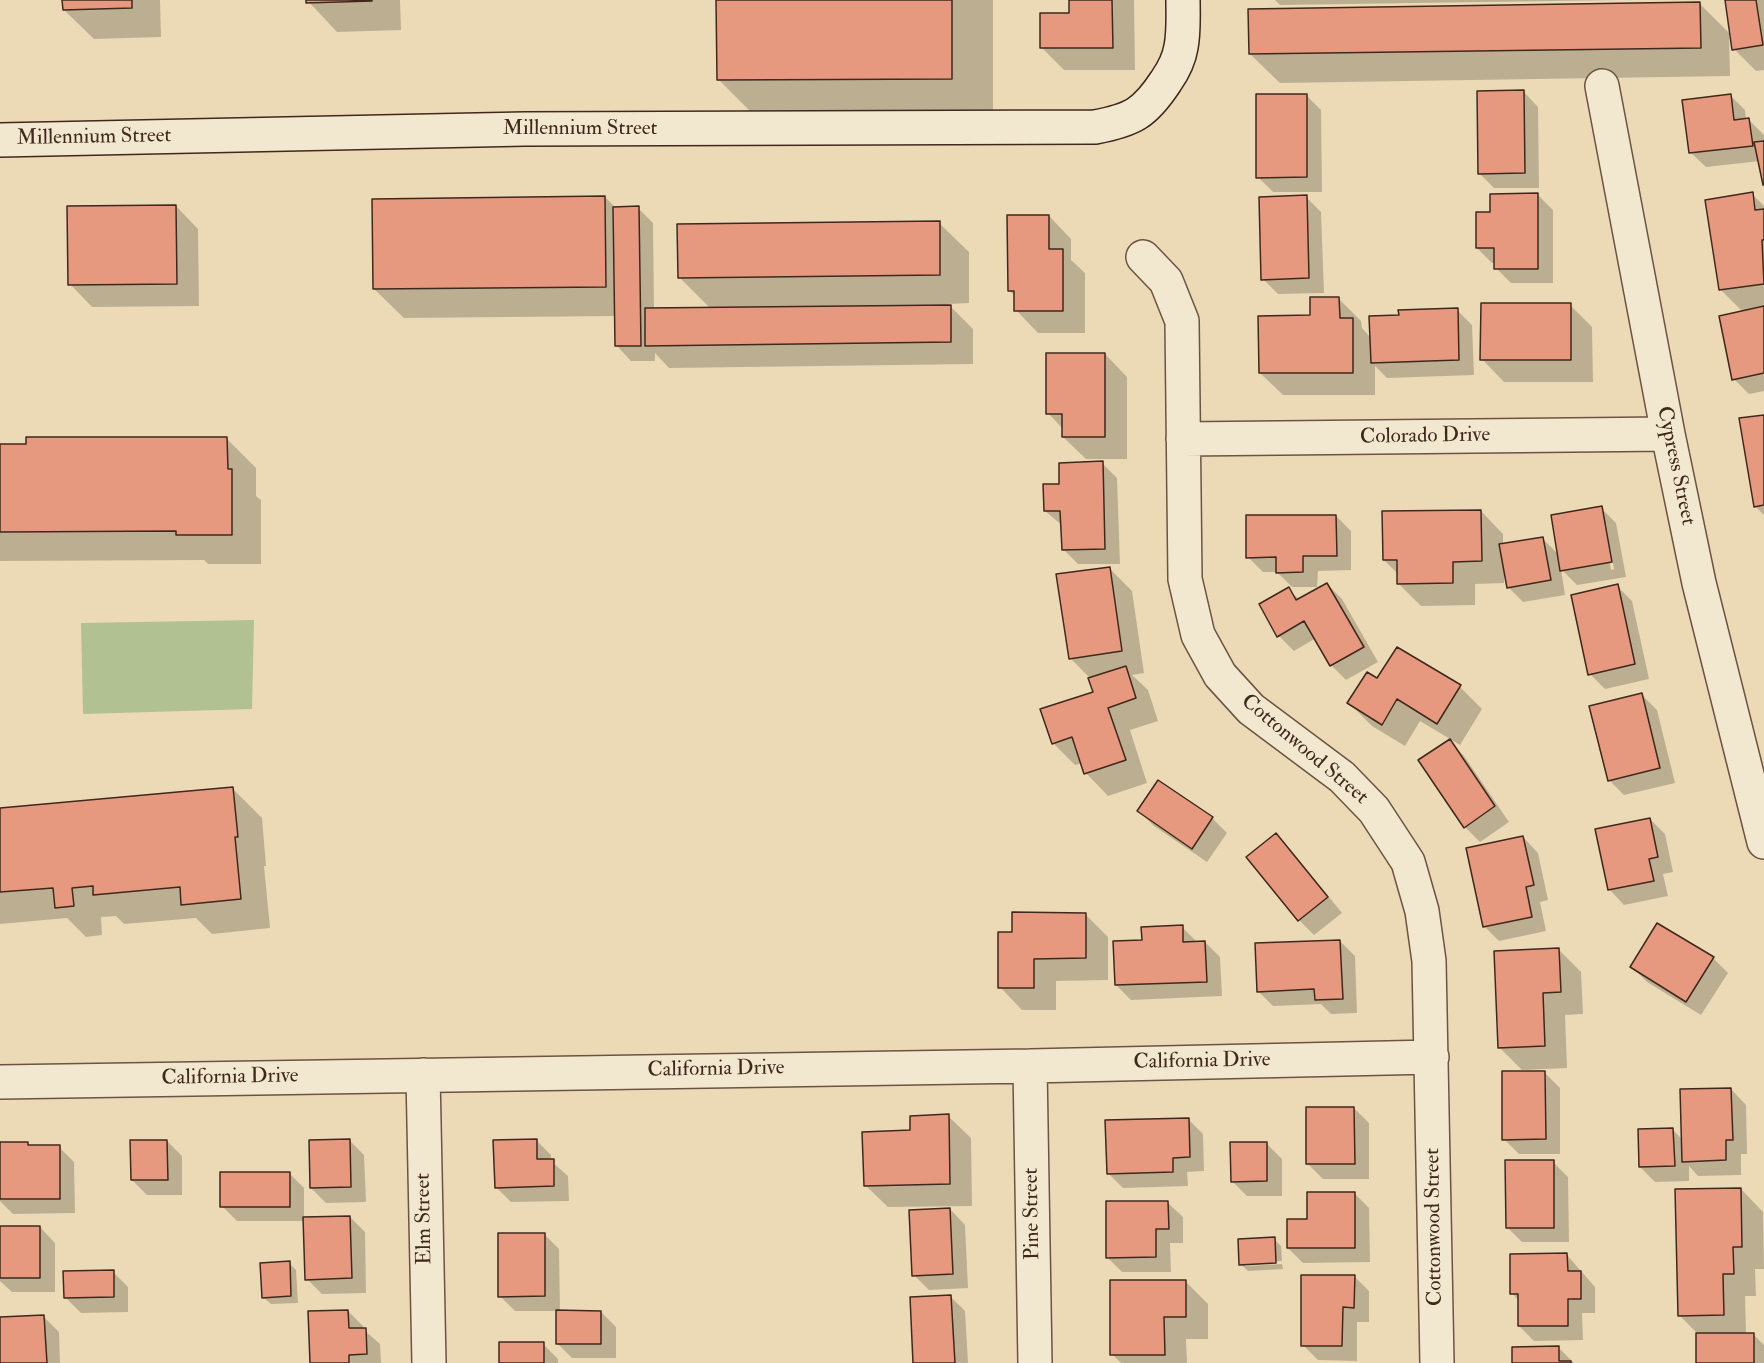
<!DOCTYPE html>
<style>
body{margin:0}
canvas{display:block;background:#ebdab5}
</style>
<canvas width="1764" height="1363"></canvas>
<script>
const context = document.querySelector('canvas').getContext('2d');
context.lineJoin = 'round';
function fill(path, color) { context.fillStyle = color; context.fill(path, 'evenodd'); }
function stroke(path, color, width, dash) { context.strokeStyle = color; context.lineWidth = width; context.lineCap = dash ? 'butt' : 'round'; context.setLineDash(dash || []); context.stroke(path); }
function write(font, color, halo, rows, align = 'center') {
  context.font = font + ' "IM FELL Double Pica",serif'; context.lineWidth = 5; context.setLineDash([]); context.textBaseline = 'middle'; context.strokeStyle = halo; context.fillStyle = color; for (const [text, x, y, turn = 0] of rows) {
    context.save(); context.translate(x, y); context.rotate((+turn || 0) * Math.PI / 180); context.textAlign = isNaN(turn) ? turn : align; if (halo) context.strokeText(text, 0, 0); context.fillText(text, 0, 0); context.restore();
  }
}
fill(new Path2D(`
 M254 620 252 709 83 714 81 623Z`), '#b1c192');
fill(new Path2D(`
 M64 0H160L161 37 94 39 64 10Z
 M307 0H400L401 30 337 32Z
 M718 0H993V120L760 121 718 79Z
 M1070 0H1134L1135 70H1064L1042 48 1070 14Z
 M1275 0H1621L1280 5Z
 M1726 0H1764V70L1756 71 1734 49Z
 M1700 4 1729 33 1730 76 1280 83 1250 54Z
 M1523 91 1538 107 1539 188H1494L1479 173Z
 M1306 95 1321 110 1322 192H1273L1258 177Z
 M1730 95 1745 110 1746 120H1749L1764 135V183L1760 161 1706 167 1690 152Z
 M1752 194 1764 206V391L1749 394 1734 379 1743 312 1720 289Z
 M1538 195 1553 210V283H1511L1496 268V263H1492L1477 248 1491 213Z
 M605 197 616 208H638L653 223 654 309H711L679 277 939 223 969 252V303L948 304 973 329V364L669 368 655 353V361H631L616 345V316L404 318 374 289Z
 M1306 197 1321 212 1324 293 1278 294 1263 279Z
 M176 206 198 229 199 306 92 307 70 284Z
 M1049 216 1071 239V260L1085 273V333H1038L1016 310V297L1009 290Z
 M1339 299 1361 321 1362 328 1371 338 1400 317 1457 310 1472 325 1474 375 1387 378 1375 366V395H1283L1260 373 1311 317Z
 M1570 305 1592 327 1593 382H1504L1482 359Z
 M1105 354 1127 377V459H1086L1063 437V429L1048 413Z
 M1764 416V515L1755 506Z
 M227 439 256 468V496L261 500V564H208L204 560 0 561V446Z
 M1102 463 1117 478 1120 564H1078L1063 549V526L1045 511 1061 485Z
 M1601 508 1616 523 1626 577 1577 585 1561 569 1565 595 1523 602 1508 587 1506 572H1504V583L1475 584V605L1421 606 1398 583V574L1384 560 1481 511 1503 534V545L1543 539 1559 555ZM1603 523H1606L1614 569 1611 570Z
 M1336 516 1351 531V570L1318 571 1317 587H1292L1277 572H1263L1248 557Z
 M1109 568 1132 591 1144 673 1132 675 1148 690 1158 721 1130 730 1147 783 1108 796 1086 773 1083 763 1075 765 1053 743 1095 693 1090 678 1070 658Z
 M1327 584 1342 599 1378 662 1346 680 1331 665 1316 638 1294 651 1279 636 1288 589 1300 600Z
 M1617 586 1632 601 1649 679 1605 689 1590 674Z
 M1378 680 1460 687 1482 709 1460 745 1420 721 1405 746 1372 726 1349 703Z
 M1642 695 1657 710 1675 783 1624 795 1609 780Z
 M1449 741 1464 756 1509 822 1480 842 1465 827Z
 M232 788 262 818 266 866H264L270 928 212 934 196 918 124 924 116 916 101 917 102 935 86 937 67 918 0 924V810Z
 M1139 811 1212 818 1227 833 1207 862 1154 826Z
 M1650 819 1665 834 1673 872 1663 874 1668 896 1624 905 1609 889Z
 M1276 835 1291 850 1342 913 1314 935 1299 920Z
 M1523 837 1538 853 1548 900 1540 902 1546 931 1499 941 1484 926Z
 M1085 914 1108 937V980L1056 981V1010H1022L1000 987 1013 933Z
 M1182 927 1197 942H1205L1220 957 1222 996 1131 1000 1116 985Z
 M1340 941 1355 956 1357 1013 1331 1014 1321 1004 1273 1006 1258 991Z
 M1558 949 1581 972 1583 1014 1565 1015 1567 1068 1522 1070 1499 1047Z
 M1713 958 1728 973 1701 1015 1647 982 1632 967Z
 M1545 1073 1560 1088V1154H1519L1504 1139Z
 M1731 1089 1746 1105 1747 1154H1741V1175L1698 1176 1689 1166V1181L1655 1182 1640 1167 1673 1130 1683 1140Z
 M1354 1108 1369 1123V1179H1323L1308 1164Z
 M948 1116 971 1138 972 1206 888 1207 865 1185Z
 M1188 1119 1203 1134 1204 1171 1187 1172 1188 1186 1123 1188 1108 1173Z
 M349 1140 364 1155 366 1202 326 1203 311 1188Z
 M536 1140 551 1155V1161L568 1176 569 1201 511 1202 496 1187Z
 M167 1141 182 1156V1195H147L132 1180Z
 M0 1144H28L31 1147H59L74 1162 75 1213 13 1214 0 1201Z
 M1267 1144 1282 1159V1196H1247L1232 1181Z
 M1553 1162 1568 1177 1569 1242H1522L1507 1227Z
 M289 1173 304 1188V1219L350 1217 365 1232 366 1293 322 1294 307 1279 305 1221H237L222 1206Z
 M1741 1189 1763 1212 1764 1269H1755L1756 1296H1745L1746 1334H1753L1764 1345V1363H1698V1334L1679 1315Z
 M1354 1193 1369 1208 1370 1262 1303 1263 1288 1248Z
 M1167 1202 1183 1217V1243H1170L1171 1272H1122L1107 1257Z
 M950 1209 965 1225 968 1288 929 1290 914 1275Z
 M0 1227H40L55 1243V1292H12L0 1281Z
 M544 1234 559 1249 560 1312H601L616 1327V1358H572L557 1343V1311H515L500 1296Z
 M1274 1239 1281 1246 1282 1261 1245 1263V1266L1282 1264 1283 1269 1248 1271 1241 1264Z
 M1567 1255 1595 1287V1313H1582L1583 1340 1534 1341 1519 1326V1301L1512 1293Z
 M289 1263 296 1270 298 1303 271 1304 263 1297Z
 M113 1272 128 1287V1312L81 1313 66 1298Z
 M1354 1276 1369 1291V1322H1357V1361L1318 1360 1303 1345Z
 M1185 1281 1208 1304V1339H1186L1187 1363H1121L1112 1354Z
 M950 1296 965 1311 968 1363H915Z
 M348 1311 363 1326V1329L380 1344 381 1363H312Z
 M44 1317 59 1332 60 1363H1L0 1319Z
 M543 1344 558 1359V1363H501Z
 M1559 1348 1574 1363H1513Z`), '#0003');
const building = new Path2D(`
 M62 0H132V8L63 10Z
 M306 0H372V1L306 3Z
 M716 0H952V79L717 80Z
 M1069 0H1112L1113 48H1040V13H1069Z
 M1725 0H1756L1763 45 1732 50Z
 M1700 2 1701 48 1249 54 1248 9Z
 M1524 90 1525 173 1478 174 1477 91Z
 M1256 94H1307V177L1256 178Z
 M1731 94 1734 120 1749 118 1753 146 1689 153 1682 100Z
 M1764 141V185H1763L1754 142Z
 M1753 192 1755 210 1764 209V240H1762L1764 284 1719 290 1705 200Z
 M1538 193V269H1494V248H1476V212H1490V194Z
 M1307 195 1309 278 1261 280 1259 197Z
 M605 196 606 287 373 289 372 199Z
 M176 205 177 284 68 285 67 206Z
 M639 206 641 346H615L613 207Z
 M1007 215H1049V249H1063V311H1014V291H1008Z
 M940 221V275L678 278 677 224Z
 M1310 297H1339L1340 318H1353V373H1259L1258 316 1310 315Z
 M1481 303H1571V360H1480Z
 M951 305V342L645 346V308Z
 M1764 306V373L1732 380 1719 316Z
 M1458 308 1459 360 1371 363 1369 316 1399 315 1398 310Z
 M1046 353H1105V437H1062V414H1046Z
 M1764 415V505L1754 507 1739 418Z
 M26 437H227L228 469H232V535H176V531L0 532V444H26Z
 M1103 461 1105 549 1062 550 1060 511H1044L1043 484H1059V463Z
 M1602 506 1612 562 1560 571 1551 515Z
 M1481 510 1482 561 1453 562V583L1397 584V560H1383L1382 511Z
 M1246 515H1336L1337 556H1303V572L1276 573V557L1246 558Z
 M1543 537 1551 580 1507 588 1499 544Z
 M1110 567 1122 651 1069 659 1056 574Z
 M1327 583 1364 647 1330 666 1304 621 1277 637 1259 604 1289 587 1296 600Z
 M1618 584 1635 664 1588 675 1571 595Z
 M1397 647 1461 685 1437 724 1397 699 1382 725 1347 703 1367 672 1377 678Z
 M1126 666 1136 698 1108 708 1126 760 1084 774 1072 737 1052 744 1040 709 1093 692 1088 678Z
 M1642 693 1660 768 1608 781 1589 706Z
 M1450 739 1495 806 1464 828 1418 760Z
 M1158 780 1213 817 1192 849 1137 811Z
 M233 787 238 837H235L241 899 181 905 180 887 93 895V886L72 888 74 906 55 908 53 888 0 892V808Z
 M1650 818 1658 857 1649 859 1654 881 1608 890 1595 829Z
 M1276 833 1328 897 1298 921 1246 857Z
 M1523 836 1534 885 1526 887 1532 917 1483 927 1466 848Z
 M1012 912 1086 913V958L1034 959V988H998V932H1012Z
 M1657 923 1714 957 1686 1002 1630 967Z
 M1183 925V942L1205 941 1207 982 1115 985 1113 941 1142 940 1141 927Z
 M1340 940 1343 999 1315 1000 1314 989 1257 992 1255 943Z
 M1559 948 1561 992 1543 993 1545 1046 1498 1048 1494 951Z
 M1502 1071H1545L1546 1139 1502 1140Z
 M1731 1088 1733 1140H1726V1160L1682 1162 1680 1089Z
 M1306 1107H1354L1355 1164H1306Z
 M949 1114 950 1184 864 1186 862 1132 910 1130V1116Z
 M1189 1118 1190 1157 1173 1158V1172L1107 1174 1105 1120Z
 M1673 1128 1675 1166 1639 1167 1638 1129Z
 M350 1139 351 1187 310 1188 309 1140Z
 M537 1139V1159H554V1186L495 1188 493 1140Z
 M130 1140H167L168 1180H131Z
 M0 1142H28V1145H60V1199H0Z
 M1230 1142H1267V1181L1231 1182Z
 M1505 1160H1554V1228H1506Z
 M220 1172H290V1207H220Z
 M1741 1188 1742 1247H1733L1734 1274H1723L1724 1315 1678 1316 1675 1189Z
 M1307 1192H1355V1248H1287V1219H1307Z
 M1106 1201H1168L1169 1229H1156V1257L1106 1258Z
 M950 1208 953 1274 912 1276 909 1210Z
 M350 1216 352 1278 305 1280 303 1217Z
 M0 1226H40V1278H0Z
 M498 1233H545V1296L498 1297Z
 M1275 1237 1276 1263 1239 1265 1238 1239Z
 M1567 1253 1568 1271H1581V1299H1568V1326H1518V1294H1510V1254Z
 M290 1261 291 1296 262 1298 260 1263Z
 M114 1270V1297L64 1298 63 1271Z
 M1301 1275H1355L1354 1308 1343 1307 1342 1346H1301Z
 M1110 1280H1186V1317H1164L1165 1355H1110Z
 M951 1295 955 1363H913L910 1297Z
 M348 1310 349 1328H366L367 1354 349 1355V1363H310L308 1311Z
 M556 1310 601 1311V1344H556Z
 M44 1315 47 1363H0V1317Z
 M1696 1333H1754V1363H1696Z
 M499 1342H544V1363H499Z
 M1559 1346V1361H1571V1363H1512V1347Z`);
fill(building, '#e6997f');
stroke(building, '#40281d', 1.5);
const street = new Path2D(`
 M1602 86 1668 434 1699 583 1764 842
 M1143 257 1166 281 1182 321 1185 579 1198 635 1220 675 1251 709 1342 777 1374 810 1408 862 1422 911 1429 961 1437 1363
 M1183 439 1668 434
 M1030 1066 1035 1363
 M423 1075 429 1363
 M0 1082 1030 1066 1432 1057`);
const secondary = new Path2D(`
 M0 140 525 129 1095 127C1133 120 1145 113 1166 81 1173 71 1179 59 1181 47 1184 32 1183 15 1183 0`);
stroke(street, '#6b5443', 36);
stroke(secondary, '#40281d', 36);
stroke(street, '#f2e7cf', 33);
stroke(secondary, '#f2e7cf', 33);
write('21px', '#40281d', '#f2e7cf', [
 ["Millennium Street",580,129],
 ["Millennium Street",94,138,-1],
 ["Colorado Drive",1425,437,-1],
 ["Cypress Street",1675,466,78],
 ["Cottonwood Street",1304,750,40],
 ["California Drive",1202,1062,-1],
 ["California Drive",716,1070,-1],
 ["California Drive",230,1078,-1],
 ["Pine Street",1033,1214,-91],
 ["Elm Street",425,1219,-91],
 ["Cottonwood Street",1435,1227,-91]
]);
</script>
